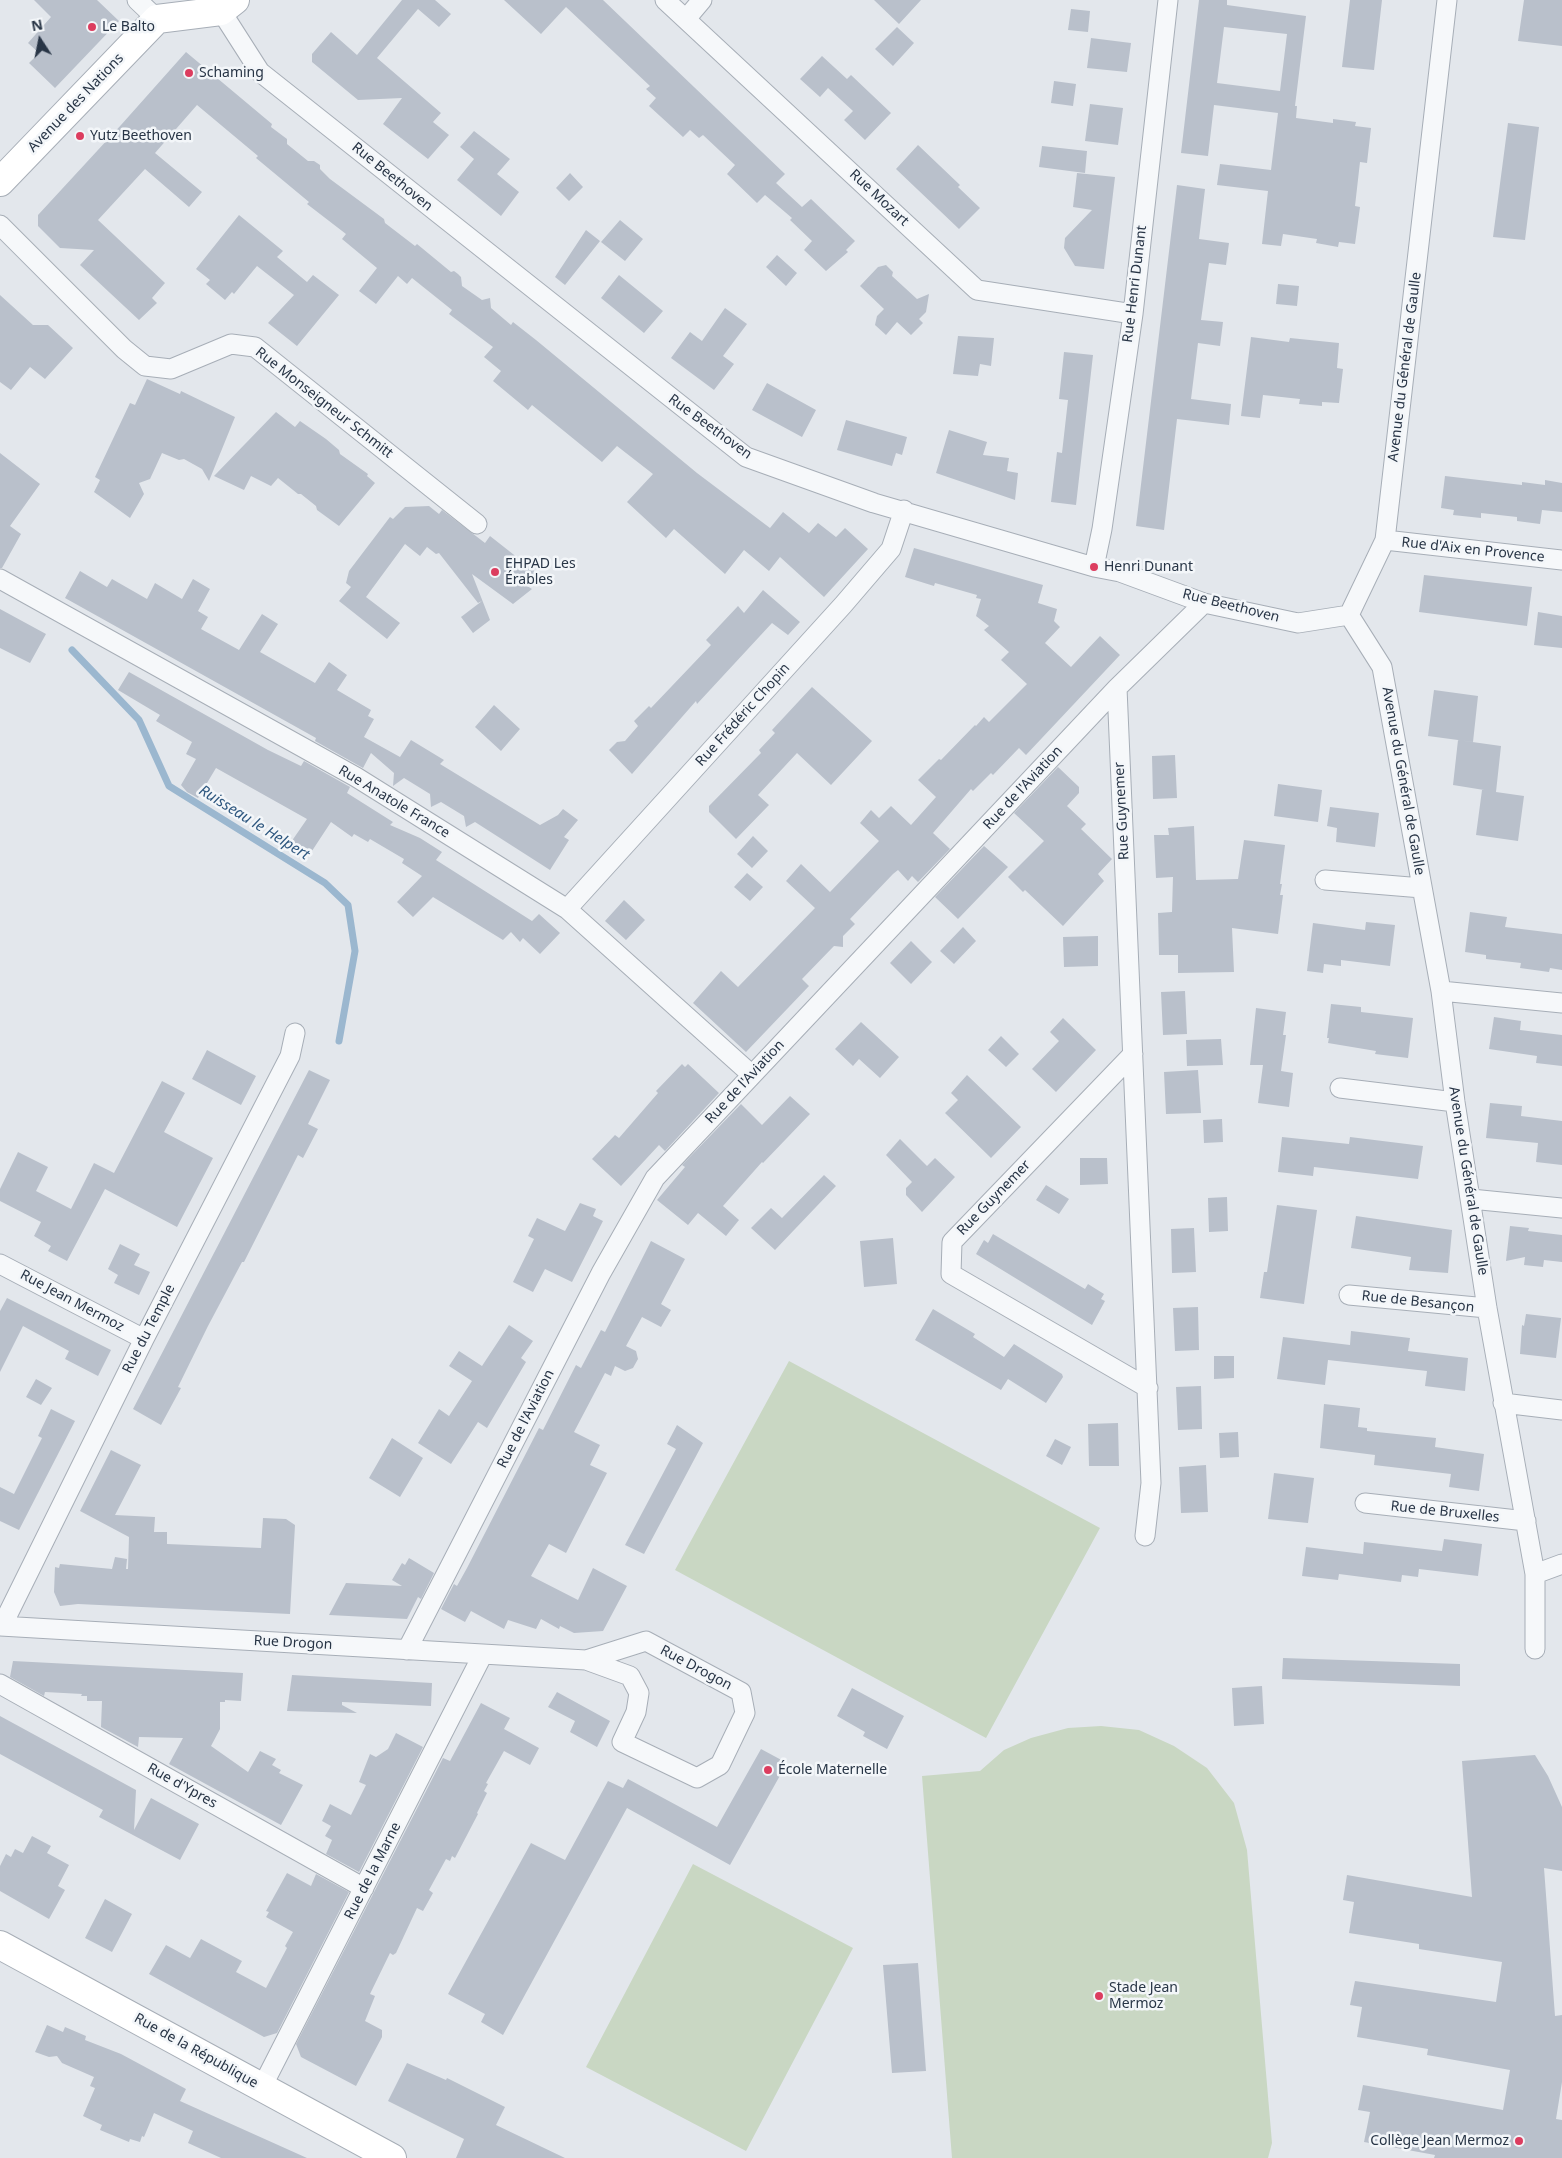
<!DOCTYPE html>
<meta charset="utf-8">
<style>
body{margin:0}
#map{position:relative;width:1562px;height:2158px;overflow:hidden;background:#e3e7ec;font-family:"Noto Sans",sans-serif}
canvas{display:block}
.north{position:absolute;left:15px;top:15px;width:50px;height:50px;-webkit-text-stroke:4px #f3f6f9;paint-order:stroke;rotate:349deg;font-size:14px;font-weight:700;line-height:20px;text-align:center;color:#283546}
.north::after{content:'';display:block;margin:auto;width:18px;height:22px;background:#283546;clip-path:polygon(50% 0,100% 100%,50% 72%,0 100%)}
</style>
<div id="map">
<canvas width="1562" height="2158"></canvas>
<div class="north">N</div>
</div>
<script>
const context = document.querySelector('canvas').getContext('2d');
context.lineJoin = 'round';
function fill(path, color) { context.fillStyle = color; context.fill(path, 'evenodd'); }
function stroke(path, color, width, dash) { context.strokeStyle = color; context.lineWidth = width; context.lineCap = dash ? 'butt' : 'round'; context.setLineDash(dash || []); context.stroke(path); }
function write(font, color, halo, rows, align = 'center') {
  context.font = font + ' "Noto Sans",sans-serif'; context.lineWidth = 5; context.setLineDash([]); context.textBaseline = 'middle'; context.strokeStyle = halo; context.fillStyle = color; for (const [text, x, y, turn = 0] of rows) {
    context.save(); context.translate(x, y); context.rotate((+turn || 0) * Math.PI / 180); context.textAlign = isNaN(turn) ? turn : align; if (halo) context.strokeText(text, 0, 0); context.fillText(text, 0, 0); context.restore();
  }
}
fill(new Path2D(`
 M789 1361 1100 1528 986 1738 675 1570Z
 M1101 1726 1139 1730 1174 1746 1207 1768 1234 1803 1247 1850 1272 2143 1268 2158H952L922 1776 980 1771 1004 1750 1031 1738 1068 1728Z
 M693 1864 853 1948 746 2151 586 2067Z`), '#c9d7c3');
stroke(new Path2D(`
 M72 650 139 720 169 786 325 883 348 905 355 951 339 1041`), '#9bb7cf', 7);
fill(new Path2D(`
 M34 0H97L119 21 55 88 29 63 39 53 28 43 51 17Z
 M402 0H435L451 14 439 27 418 9 377 58 441 113 433 122 449 135 428 159 383 124 402 98 358 100 312 62V54L331 32 357 55Z
 M504 0H603L785 174 776 183 802 207 811 199 855 241 846 250 848 252 826 271 804 250 812 241 790 220 792 218 765 195 757 203 727 174 735 165 703 135 699 138 690 130 683 137 649 106 656 98 646 89 650 86 566 7 541 34Z
 M874 0H921L899 24Z
 M1199 0H1227V5L1306 16 1295 106H1297L1296 118 1333 123V119L1356 122 1355 126 1371 128 1367 163 1360 162 1355 206 1360 207 1355 244 1339 242 1338 247 1316 243 1317 239 1283 234 1281 246 1262 244 1268 191 1217 185 1220 164 1271 170 1278 113 1214 105 1208 156 1181 153ZM1224 27 1287 34 1280 91 1217 83Z
 M1350 0H1382L1374 70 1342 67Z
 M1524 0H1562V46L1518 41Z
 M1071 9 1090 11 1088 32 1068 30Z
 M897 27 914 43 893 66 875 49Z
 M1091 38 1131 43 1127 72 1087 68Z
 M186 52 272 124 271 127 287 139V144L308 161H314L320 165V169L330 179 384 219 385 223 415 246 417 244 451 272 454 271 458 274 461 277 462 286 482 300 490 298 491 308 511 325 513 322 536 340 697 473 770 528 783 512 809 533 818 523 836 537 845 528 868 549 824 597 780 557 769 571 744 550 725 574 674 529 666 538 627 502 653 474 617 446 602 462 532 405 528 410 493 381 501 371 484 357 493 347 449 314 452 310 412 278 407 284 398 276 376 304 359 291 377 268 342 239 346 234 307 204 309 202 256 158 258 156 197 105 155 153 202 192 189 207 145 169 98 220 165 283 152 298 157 303 139 320 80 265 94 250 60 248 38 226V215L121 125Z
 M822 56 847 79 851 75 891 113 865 140 844 120 853 111 828 88 820 97 800 79Z
 M1054 81 1076 84 1073 106 1051 103Z
 M1090 104 1123 108 1118 145 1085 141Z
 M1508 123 1539 127 1525 240 1493 237Z
 M474 131 510 159 497 174 519 192 501 216 457 180 474 159 460 147Z
 M918 145 960 185 958 187 980 208 959 229 896 169Z
 M1042 146 1087 151 1085 173 1039 167Z
 M570 173 583 187 569 201 556 188Z
 M1077 173 1115 177 1104 269 1075 266 1064 248 1065 238 1092 210 1073 207Z
 M1177 185 1205 189 1199 239 1229 243 1226 265 1209 263 1201 320 1223 322 1220 346 1198 343 1191 399 1231 404 1229 425 1177 419 1164 530 1136 526Z
 M239 215 283 251 277 257 307 282 313 275 339 295 297 346 268 323 294 295 257 266 234 294 232 292 225 300 206 284 210 280 196 269Z
 M620 220 643 239 625 261 601 242Z
 M586 230 600 241 565 285 555 277Z
 M777 255 797 273 786 286 766 267Z
 M886 265 893 272 892 276 917 299 929 294 926 312 919 319 923 323 911 335 897 322 886 335 875 325 877 316 884 309 860 286 878 267Z
 M619 275 663 311 644 333 601 298Z
 M1278 284 1299 286 1297 306 1276 304Z
 M0 295 33 325H48L73 348 45 379 30 367 11 390 0 382Z
 M725 308 747 324 723 356 734 364 714 390 671 358 690 332 702 341Z
 M958 336 994 338 991 366 980 364 978 376 953 374Z
 M1251 337 1289 342 1290 338 1339 343 1337 368 1343 369 1339 403 1322 402V406L1299 404 1300 399 1263 395 1260 418 1241 416Z
 M1064 352 1093 355 1076 505 1051 502 1057 452 1062 453 1068 400 1059 399Z
 M147 379 180 394 181 391 235 417 209 481 202 469 184 459 179 460 162 453 150 479 139 483 144 494 130 518 94 492 100 480 95 477 130 403 135 405Z
 M767 383 816 410 802 437 752 410Z
 M276 412 295 427 300 421 326 439 339 450 340 454 368 474 367 476 375 483 339 526 317 510 316 506 301 494H298L278 478 271 486 251 476 244 490 214 476Z
 M846 420 907 437 902 455 896 453 892 466 837 450Z
 M949 430 987 442 983 455 1009 458 1007 471 1018 473 1015 500 936 473Z
 M0 453 40 484 10 526 21 534 2 568H0Z
 M1445 476 1522 485V482L1545 485V480L1562 483V512L1542 510 1540 524 1517 521V517L1481 513V518L1453 515 1454 510 1441 508Z
 M429 506 439 514 442 510 485 543 490 536 537 573 527 586 532 589 513 604 472 574 490 620 473 633 461 617 482 601 478 603 439 553 436 554 427 547 420 556 405 544 366 597 400 623 387 639 339 601 351 587 346 583 349 571 390 517 393 519 405 507Z
 M914 548 1043 585 1038 603 1057 609 1054 621 1060 627 1045 643 1071 667 1100 636 1120 655 1026 755 1019 748 993 775 991 773 973 791 971 789 933 833 950 849 918 882 912 876 908 881 898 870 893 874 850 919 855 924 843 936V947L834 946 802 979 809 986 746 1052 693 1003 721 971 738 987 815 908 786 881 801 864 830 892 879 841 860 823 871 810 879 818 891 806 911 825 936 797 918 780 939 759 941 760 975 725 976 726 984 717 989 722 1027 684 1001 660 1009 652 984 630 989 626 976 616 981 599 976 598 977 595 935 583 934 586 905 577Z
 M80 571 107 587 112 579 147 599 155 583 182 599 193 579 210 589 198 611 208 617 201 629 239 650 262 614 278 624 260 652 315 683 329 662 347 675 337 690 371 710 368 716 374 719 364 737 400 757 411 740 444 760 440 764 540 825 558 815 563 809 578 820 564 837 569 840 550 870 475 822 466 827 464 816 441 802 431 807 430 794 404 778 393 786 394 773 371 753 363 768 315 741 316 738 65 598Z
 M1424 575 1532 587 1527 626 1419 612Z
 M763 590 800 622 788 635 772 623 697 704 696 701 632 774 609 750 617 742 625 741 638 726 634 721 649 706 651 708 711 645 706 640 738 606 744 613Z
 M0 609 46 634 30 663 0 648Z
 M1538 612 1562 616V648L1534 645Z
 M129 672 268 750 301 766 304 761 350 787 347 793 393 822 390 825 420 838 442 852 436 860 532 921 539 914 560 933 540 954 523 938 520 942 511 932 503 940 433 897 413 917 397 902 422 876 402 863 404 859 370 839 368 842 354 834 352 837 331 822 308 857 289 845 307 819 216 768 198 798 187 792 181 785 196 759 186 754 192 742 156 721 160 715 118 690Z
 M812 687 872 741 831 785 797 753 758 795 769 805 736 839 709 812V806L761 753 759 750 775 733 772 730Z
 M1434 690 1478 696 1473 742 1428 736Z
 M494 705 520 729 501 751 475 727Z
 M1458 740 1501 746 1496 792 1524 796 1518 841 1476 835 1482 790H1484L1453 785Z
 M1175 755 1177 798 1153 799 1152 756Z
 M1058 767 1079 787V793L1067 806 1086 824 1081 829 1112 859 1098 874 1104 881 1063 926 1025 890 1023 892 1008 877 1044 841 1014 813Z
 M1278 784 1322 790 1318 822 1274 816Z
 M1330 807 1379 813 1375 847 1336 842 1337 828 1327 826Z
 M1194 826 1196 880 1238 879 1244 840 1285 845 1280 884H1282L1280 895H1283L1278 934 1232 928 1234 972 1178 973V955H1159L1158 913 1172 912 1173 877 1156 878 1154 835H1169L1168 828Z
 M753 836 768 851 752 868 737 854Z
 M984 846 1008 867 958 919 935 897Z
 M747 873 763 887 750 901 734 887Z
 M624 900 645 920 626 940 605 921Z
 M1470 912 1507 917 1505 927 1562 934V970L1550 968 1549 972 1520 968 1521 963 1486 959V955L1465 952Z
 M1366 922 1395 925 1390 966 1341 960V966L1324 964 1323 973 1307 971 1313 923 1365 930Z
 M963 927 976 941 954 964 940 951Z
 M1098 936V966L1064 967 1063 937Z
 M911 941 932 962 911 984 890 963Z
 M1185 991 1187 1034 1163 1035 1161 992Z
 M1331 1004 1361 1007V1012L1413 1018 1408 1058 1375 1054 1376 1051 1328 1043 1329 1038H1327Z
 M1256 1008 1286 1012 1283 1035H1286L1281 1071 1293 1073 1289 1107 1258 1103 1263 1065H1250Z
 M1494 1017 1521 1021 1520 1030 1562 1035V1066L1536 1063 1537 1056 1489 1049Z
 M1063 1018 1096 1050 1056 1092 1032 1069 1059 1041 1050 1032Z
 M861 1022 899 1057 880 1078 859 1059 853 1066 835 1049Z
 M1001 1036 1019 1054 1006 1067 988 1050Z
 M1221 1039 1223 1065 1187 1066 1186 1040Z
 M207 1050 256 1076 241 1105 192 1079Z
 M682 1064 685 1067 688 1064 719 1093 665 1151 659 1145 621 1186 592 1159 615 1135 619 1138 658 1093 656 1091Z
 M309 1070 330 1080 308 1124 318 1129 303 1158 298 1155 244 1262H242L208 1326 178 1387 181 1388 161 1425 133 1409Z
 M1198 1070 1201 1113 1166 1114 1164 1072Z
 M967 1075 1021 1127 991 1158 945 1113 958 1100 951 1093Z
 M162 1081 185 1093 164 1132 213 1158 177 1227 105 1189 67 1261 48 1251 51 1246 34 1236 41 1222 0 1201V1189L18 1152 48 1167 36 1191 71 1209 94 1163 114 1173Z
 M790 1096 810 1114 763 1163 762 1162 723 1206 739 1220 726 1236 698 1213 688 1225 657 1200 685 1167 682 1165 741 1104 762 1125Z
 M1490 1103 1522 1106 1521 1116 1562 1121V1165L1536 1162 1538 1143 1486 1138Z
 M1222 1119 1223 1142 1204 1143 1203 1120Z
 M1282 1137 1349 1144 1350 1137 1423 1146 1418 1179 1314 1167 1313 1176 1278 1172Z
 M900 1139 927 1166 935 1158 955 1177 922 1212 906 1195V1188L912 1182 886 1155Z
 M1080 1158H1107L1108 1184 1080 1185Z
 M824 1175 836 1186 775 1250 751 1228 771 1208 782 1218Z
 M1046 1185 1069 1199 1059 1214 1036 1200Z
 M1227 1197 1228 1231 1209 1232 1208 1198Z
 M580 1203 596 1209 593 1216 603 1221 572 1282 545 1269 533 1292 513 1282 534 1239 528 1236 537 1218 565 1231Z
 M1277 1205 1317 1210 1304 1304 1260 1298 1264 1272H1267Z
 M1356 1216 1452 1230 1448 1273 1409 1270 1411 1257 1351 1248Z
 M1510 1226 1529 1228 1528 1231 1562 1235V1262L1544 1260 1543 1267 1524 1265 1525 1257 1506 1261Z
 M1194 1228 1196 1272 1172 1273 1171 1229Z
 M993 1234 1085 1289 1088 1284 1104 1294 1101 1299 1105 1301 1092 1325 976 1254 984 1240 988 1243Z
 M893 1238 897 1284 864 1287 860 1241Z
 M651 1241 685 1259 661 1304 671 1310 661 1327 642 1317 626 1346 636 1351 638 1359 633 1368 625 1371 615 1366 611 1376 605 1373 574 1432 600 1445 590 1465 607 1473 566 1553 549 1544 531 1576 578 1600 593 1568 627 1586 603 1631 574 1633 560 1626 559 1629 541 1619 536 1629 508 1620 504 1629 471 1611 465 1622 441 1609 454 1584 457 1586 467 1568 539 1428 543 1430 576 1365 581 1368 601 1330 605 1332Z
 M120 1244 140 1254 134 1265 150 1272 139 1295 114 1283 118 1275 108 1269Z
 M7 1298 111 1350 98 1376 65 1359 69 1351 23 1326 0 1372V1311Z
 M1198 1307 1199 1350 1175 1351 1173 1308Z
 M933 1309 975 1334 973 1337 1004 1357 1014 1344 1062 1374 1063 1377 1046 1403 1008 1379 1001 1390 915 1340Z
 M1526 1314 1561 1318 1556 1358 1520 1354 1522 1325 1524 1326Z
 M509 1325 533 1341 521 1358 526 1362 487 1428 478 1422 451 1464 418 1443 439 1409 449 1416 472 1381 449 1366 459 1351 482 1366Z
 M1351 1331 1410 1338 1408 1351 1468 1358 1465 1391 1425 1386 1427 1371 1328 1360 1325 1385 1277 1379 1283 1337 1350 1345Z
 M1214 1356H1234V1378L1214 1379Z
 M36 1379 52 1388 41 1405 26 1397Z
 M1201 1386 1202 1429 1178 1430 1176 1387Z
 M1324 1404 1360 1408 1358 1427 1367 1428V1431L1436 1438 1435 1447 1484 1454 1479 1491 1449 1487 1451 1474 1374 1465 1375 1455 1320 1448Z
 M51 1409 75 1421 19 1530 0 1521V1487L14 1494 42 1438 38 1436Z
 M1118 1423 1119 1466H1089L1088 1424Z
 M677 1425 703 1443 644 1554 625 1545 676 1449 667 1444Z
 M1238 1432 1239 1457 1220 1458 1219 1433Z
 M392 1438 423 1458 400 1497 369 1478Z
 M1055 1439 1071 1447 1062 1465 1046 1456Z
 M111 1450 141 1465 115 1515 155 1517 154 1532H167V1544L261 1548 263 1518 286 1519 295 1525 290 1614 78 1604 60 1606 54 1592 55 1567 59 1568 60 1564 112 1569 115 1557 127 1559 126 1569H128L129 1537 80 1511Z
 M1206 1465 1208 1512 1181 1513 1179 1467Z
 M1274 1473 1314 1478 1308 1523 1268 1519Z
 M1444 1539 1482 1544 1478 1576 1419 1569 1418 1577 1402 1575 1401 1582 1339 1574 1338 1580 1302 1576 1306 1547 1363 1554 1364 1542 1442 1551Z
 M409 1558 434 1573 421 1599 418 1597 407 1619 329 1615 346 1583 402 1586 392 1580 402 1563 405 1565Z
 M1283 1658 1460 1664V1686L1282 1679Z
 M13 1661 243 1673 241 1701 225 1700V1702H220V1729L211 1746 248 1772 260 1751 276 1759 272 1765 281 1770 279 1773 303 1785 281 1825 169 1764 183 1738 139 1737 138 1747 101 1727 102 1701H87V1696H81L82 1694 45 1692 44 1696 10 1677Z
 M292 1675 432 1683 431 1706 342 1702V1705L357 1713 287 1711Z
 M1262 1686 1264 1724 1234 1726 1232 1688Z
 M852 1688 904 1716 887 1749 863 1736 865 1732 837 1716Z
 M557 1692 610 1721 597 1747 570 1732 575 1721 548 1707Z
 M481 1703 510 1718 504 1729 539 1748 530 1765 504 1751 486 1783 488 1784 484 1791 487 1793 477 1813 478 1814 455 1858 452 1856 450 1861 446 1859 429 1890 433 1893 423 1911 417 1908 396 1953 393 1955 390 1953 370 1994 375 1996 365 2021 382 2030V2037L356 2086 301 2057 296 2044 443 1758 450 1761Z
 M0 1716 136 1790 134 1830 151 1798 199 1824 180 1860 99 1817 103 1810 0 1754Z
 M396 1733 423 1747 359 1872 326 1854 332 1840 325 1836 331 1826 322 1821 330 1804 351 1815 366 1785 359 1782 370 1754 376 1757 388 1749Z
 M761 1749 787 1763 730 1865 627 1808 503 2035 481 2022 485 2014 448 1994 531 1843 565 1860 608 1781 623 1788 628 1779 717 1827Z
 M1535 1755 1548 1776 1562 1807V1871L1544 1868 1555 2016 1562 2015V2082L1556 2119 1562 2120V2158H1434L1435 2155 1364 2142 1370 2112 1358 2110 1363 2085 1503 2110 1510 2070 1427 2055 1428 2049 1357 2037 1362 2007 1350 2005 1355 1981 1496 2002 1502 1962 1419 1949V1944L1349 1933 1354 1902 1343 1900 1347 1875 1472 1897 1462 1761Z
 M32 1836 51 1846 47 1853 69 1865 58 1886 65 1890 49 1919 0 1891V1866L6 1854 11 1857 15 1849 23 1853Z
 M287 1873 311 1886 316 1874 349 1892 277 2033 264 2037 149 1974 166 1945 190 1958 201 1939 242 1961 236 1972 266 1988 287 1948 285 1946 293 1932 266 1917 269 1912 266 1911Z
 M105 1899 132 1914 112 1952 85 1938Z
 M918 1963 926 2071 892 2073 883 1965Z
 M47 2025 63 2032 65 2027 86 2036 85 2040 121 2054 186 2089 180 2101 307 2158H221L188 2143 193 2131 154 2113 144 2137 142 2136 140 2142 130 2139 129 2142 100 2130 102 2125 83 2116 95 2088 90 2086 94 2077 62 2063 57 2056 49 2057 35 2052Z
 M407 2063 446 2080 447 2078 505 2107 496 2125 565 2158H456L464 2139 388 2101Z`), '#b9c0cb');
const street = new Path2D(`
 M137 0 157 19
 M665 0 977 290 1133 314
 M221 11 260 72 746 457 874 503 1094 567 1120 572 1204 603 1298 623 1349 615
 M686 19 702 0
 M0 225 124 349 145 366 171 369 231 344 255 347 477 524
 M1385 540 1562 560
 M1094 567 1102 529 1133 314 1168 0
 M0 579 356 777 567 909 752 1075
 M1349 615 1382 667 1441 991 1455 1102 1487 1308 1535 1574
 M1349 615 1385 540 1447 0
 M1117 688 1151 1483 1145 1536
 M1325 880 1422 888
 M567 909 843 605 891 549 904 510
 M1441 991 1562 1003
 M1133 1054 952 1242 951 1274 1148 1388
 M1340 1088 1455 1102
 M1471 1199 1562 1208
 M0 1264 144 1339
 M1349 1295 1487 1308
 M1503 1403 1562 1410
 M1365 1503 1526 1521
 M0 1626 586 1660 630 1676 639 1693 636 1712 622 1742 697 1778 720 1765 745 1713 741 1692 646 1641 586 1660
 M2 1626 144 1339 290 1056 295 1033
 M1535 1649V1574L1562 1564
 M407 1650 601 1273 655 1178 1117 688 1204 603
 M0 1684 364 1888
 M262 2087 483 1654`);
const secondary = new Path2D(`
 M0 182 157 19 221 11 235 0
 M0 1945 392 2158`);
stroke(street, '#a7aeb7', 21);
stroke(secondary, '#a7aeb7', 30);
stroke(street, '#f6f8fa', 19);
stroke(secondary, '#fff', 28);
for (const [x, y, r, color] of [
 [92,27,5,"#dc3d5f"],
 [189,73,5,"#dc3d5f"],
 [80,136,5,"#dc3d5f"],
 [1094,567,5,"#dc3d5f"],
 [495,572,5,"#dc3d5f"],
 [768,1770,5,"#dc3d5f"],
 [1099,1996,5,"#dc3d5f"],
 [1519,2141,5,"#dc3d5f"]
]) { const dot = new Path2D(); dot.arc(x, y, r, 0, 2 * Math.PI); context.fillStyle = color; context.fill(dot); stroke(dot, '#f3f6f9', 2); }
write('14px', '#283546', '#f3f6f9', [
 ["Le Balto",102,27],
 ["Schaming",199,73],
 ["Yutz Beethoven",90,136],
 ["EHPAD Les",505,564],
 ["Érables",505,580],
 ["Henri Dunant",1104,567],
 ["École Maternelle",778,1770],
 ["Stade Jean",1109,1988],
 ["Mermoz",1109,2004],
 ["Collège Jean Mermoz",1509,2141,"right"]
], 'left');
write('14px', '#283546', '#f3f6f9', [
 ["Avenue des Nations",76,103,-46],
 ["Rue Beethoven",392,177,39],
 ["Rue Mozart",879,198,43],
 ["Rue Henri Dunant",1135,284,-83],
 ["Avenue du Général de Gaulle",1405,367,-83],
 ["Rue Monseigneur Schmitt",324,403,38],
 ["Rue Beethoven",710,427,36],
 ["Rue d'Aix en Provence",1473,550,6],
 ["Rue Beethoven",1231,606,14],
 ["Rue Frédéric Chopin",743,715,-48],
 ["Avenue du Général de Gaulle",1403,781,80],
 ["Rue de l'Aviation",1023,788,-47],
 ["Rue Anatole France",394,802,31],
 ["Rue Guynemer",1122,811,-93],
 ["Rue de l'Aviation",745,1082,-47],
 ["Avenue du Général de Gaulle",1468,1181,81],
 ["Rue Guynemer",994,1198,-46],
 ["Rue Jean Mermoz",72,1301,28],
 ["Rue de Besançon",1418,1302,6],
 ["Rue du Temple",149,1329,-63],
 ["Rue de l'Aviation",526,1419,-63],
 ["Rue de Bruxelles",1445,1512,6],
 ["Rue Drogon",293,1643,3],
 ["Rue Drogon",696,1668,28],
 ["Rue d'Ypres",182,1786,29],
 ["Rue de la Marne",373,1871,-63],
 ["Rue de la République",196,2051,29]
]);
write('italic 15px', '#2e577f', '#f3f6f9', [
 ["Ruisseau le Helpert",254,823,32]
]);
</script>
